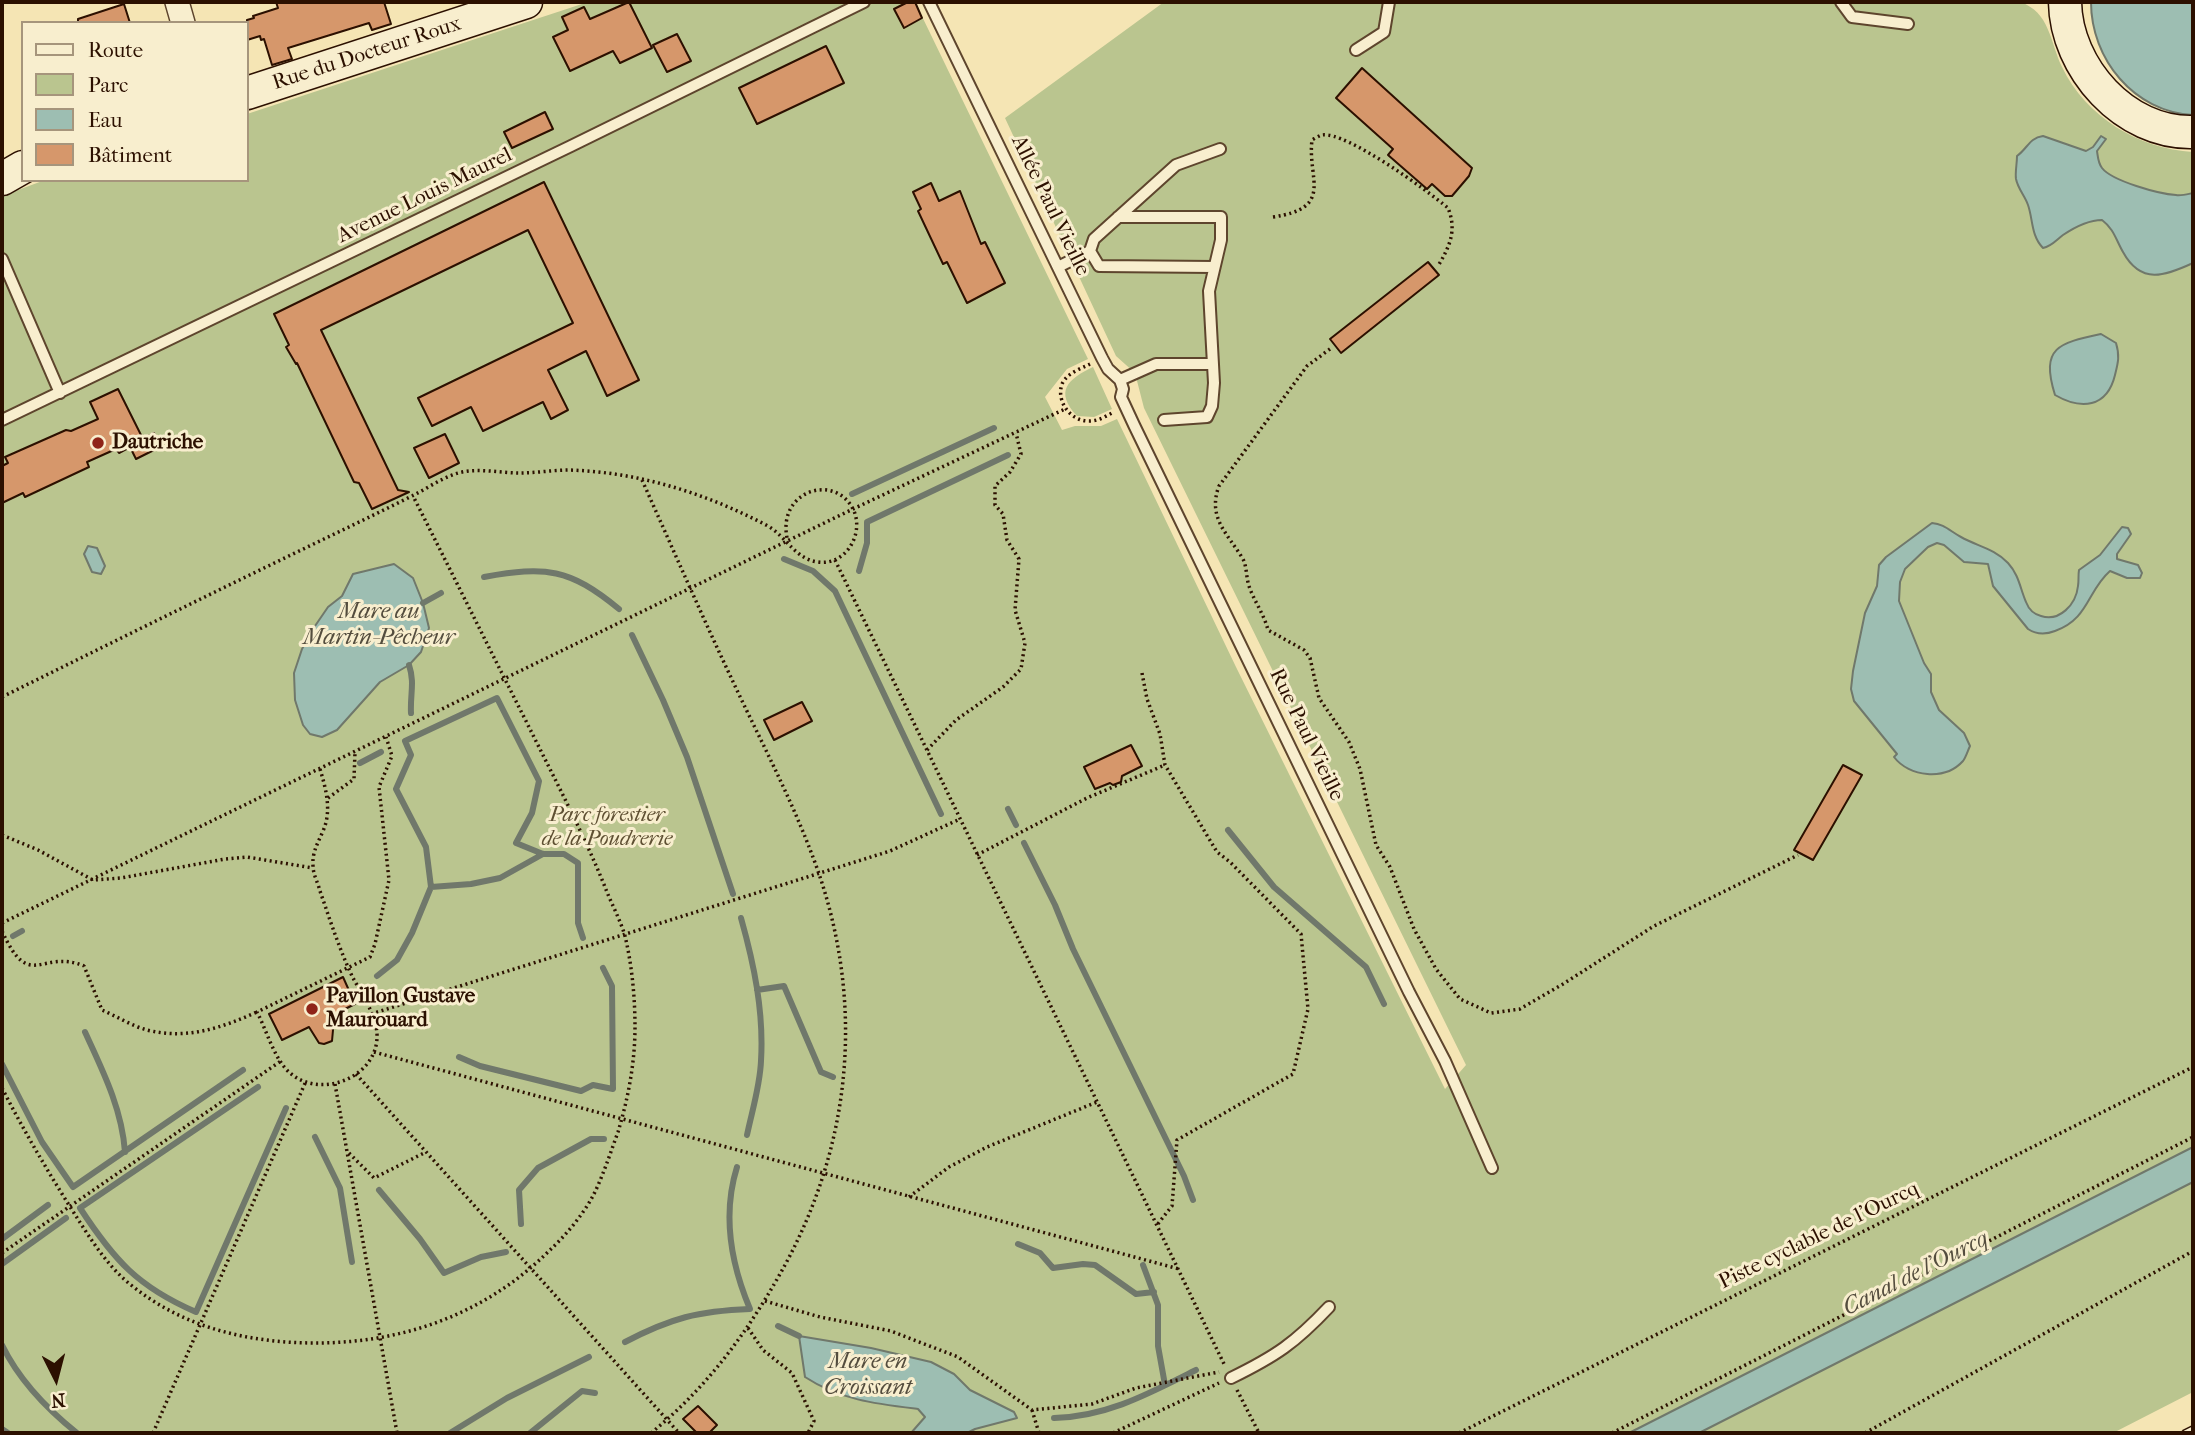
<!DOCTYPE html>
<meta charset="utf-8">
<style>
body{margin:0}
#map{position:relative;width:2195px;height:1435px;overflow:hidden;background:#f5e5b4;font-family:"IM FELL French Canon",serif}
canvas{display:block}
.frame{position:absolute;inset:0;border:4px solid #2c1000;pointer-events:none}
.legend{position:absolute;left:21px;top:21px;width:228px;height:161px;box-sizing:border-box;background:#f8eece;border:2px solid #a6957c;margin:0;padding:9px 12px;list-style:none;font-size:21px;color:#2c1000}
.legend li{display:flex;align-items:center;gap:14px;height:35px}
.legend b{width:35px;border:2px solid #a6957c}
.north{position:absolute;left:21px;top:1344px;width:70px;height:70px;-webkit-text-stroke:5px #f8eece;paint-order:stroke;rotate:174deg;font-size:19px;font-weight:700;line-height:28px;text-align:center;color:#2c1000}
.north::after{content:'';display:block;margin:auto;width:24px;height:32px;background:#2c1000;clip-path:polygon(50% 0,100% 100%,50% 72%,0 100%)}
</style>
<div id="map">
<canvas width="2195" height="1435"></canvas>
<div class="frame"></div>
<ul class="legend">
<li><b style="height:9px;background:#f8eece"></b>Route</li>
<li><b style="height:19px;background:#bac58f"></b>Parc</li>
<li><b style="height:19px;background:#9dbeb2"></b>Eau</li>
<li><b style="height:19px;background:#d6976b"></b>Bâtiment</li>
</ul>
<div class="north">N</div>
</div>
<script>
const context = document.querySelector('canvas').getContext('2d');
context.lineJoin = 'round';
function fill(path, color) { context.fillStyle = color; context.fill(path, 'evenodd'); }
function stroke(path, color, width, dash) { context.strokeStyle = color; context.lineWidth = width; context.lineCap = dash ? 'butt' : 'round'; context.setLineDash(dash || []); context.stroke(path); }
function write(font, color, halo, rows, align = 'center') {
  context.font = font + ' "IM FELL French Canon",serif'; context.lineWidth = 6; context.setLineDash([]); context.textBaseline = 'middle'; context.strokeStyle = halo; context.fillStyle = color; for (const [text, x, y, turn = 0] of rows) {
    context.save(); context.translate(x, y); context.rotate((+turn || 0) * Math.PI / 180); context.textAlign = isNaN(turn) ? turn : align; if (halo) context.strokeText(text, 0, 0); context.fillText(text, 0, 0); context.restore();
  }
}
fill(new Path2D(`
 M588 2H915L1088 359 1067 369 1045 397 1062 430 1075 426H1101L1117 419 1236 667 1445 1089 1466 1065 1144 408 1135 373 1116 356 1005 118 1164 2H2020C2050 12 2050 42 2062 67 2086 117 2139 149 2193 152V1147L1629 1433H2V196L45 180H247V114Z
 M1093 367 1112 409 1094 417 1077 416C1054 391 1068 379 1093 367Z
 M2193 1182V1392L2113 1433H1699Z`), '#bac58f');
const water = new Path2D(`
 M2091 2H2193V115C2134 112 2091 59 2091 2Z
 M2043 136 2086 151 2093 147 2101 136 2106 139 2097 151C2098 157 2098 163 2102 168 2112 181 2159 194 2176 195 2181 196 2188 194 2193 193V263C2165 276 2141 285 2123 252 2116 240 2114 229 2102 220 2088 220 2075 227 2063 235 2056 240 2052 246 2043 248 2031 236 2033 219 2028 205 2025 196 2018 189 2016 179 2015 172 2017 164 2017 156 2028 148 2029 138 2043 136Z
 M2101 334 2116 343C2120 356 2118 363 2115 375 2107 408 2081 410 2055 395 2040 347 2059 343 2101 334Z
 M1932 523C1944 524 1950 531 1961 537 1977 546 1995 549 2008 563 2019 575 2020 588 2026 602 2029 610 2033 614 2041 616 2059 622 2076 605 2078 586 2079 580 2078 576 2079 570L2100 555 2122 527 2128 528 2131 534 2117 554V559L2138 565 2142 573 2140 578H2127L2110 571C2087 591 2089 619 2055 631 2045 635 2037 635 2028 629L1993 586 1988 564 1964 562 1944 545 1937 543 1928 547 1905 569 1900 582 1899 601 1924 663 1931 674V692L1939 710 1964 733 1970 746C1968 750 1966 757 1963 761 1945 781 1909 777 1894 757L1897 754 1854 701 1851 689 1853 671 1865 613 1877 586 1879 565 1886 557Z
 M88 546 97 548 105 566 101 574 92 572 84 554Z
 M394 564 413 578 423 603 429 628 421 652 409 665 380 682 337 730 322 737 310 734 303 725 295 700 294 673 302 649 315 626 328 607 342 596 353 574Z
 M2193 1147V1182L1699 1433H1629Z
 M799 1336 871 1348 931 1362 954 1374 970 1390 1014 1412 1017 1418 975 1429 967 1433H911L925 1417 918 1409C877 1404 840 1400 805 1377Z`);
fill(water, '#9dbeb2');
stroke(water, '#70786b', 2);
stroke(new Path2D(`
 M852 494 994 428
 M784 559 813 571 835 591 941 814
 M859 571 867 543V522L1008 455
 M484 577C546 566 569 568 619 609
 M423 603 441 593
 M632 635 663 700 687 757 733 894
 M409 665C415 683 410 694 411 713
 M360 763 381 752
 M1008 809 1016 825
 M1228 830 1274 887 1366 967 1384 1004
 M1024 843 1055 905 1073 949 1184 1176 1193 1200
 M431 887 471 884 500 878 543 854
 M741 918C754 964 764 1012 761 1061 760 1086 752 1111 747 1135
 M13 936 22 931
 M377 976 397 960 412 933 431 887 426 847 396 789 411 755 405 741 497 698 539 781 532 813 516 843 543 854H564L578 863V923L583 938
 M757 990 784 986 821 1072 833 1077
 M85 1032C103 1071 122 1109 125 1152
 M459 1057 480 1066 581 1091 593 1085 613 1089 612 986 603 968
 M2 1064 42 1142 73 1187 243 1070
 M258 1087 80 1208C114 1260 138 1287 196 1312L286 1108
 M315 1137 340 1188 352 1262
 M379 1190 420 1239 444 1273 481 1257 506 1252
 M521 1224 519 1190 538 1168 591 1139H604
 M2 1239 48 1205
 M1018 1244 1040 1253 1053 1268 1083 1264 1095 1265 1136 1294 1154 1292
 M2 1264 66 1218
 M1143 1265 1158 1305V1346L1165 1385
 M778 1326 799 1336
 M625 1342C671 1318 698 1311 750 1309 731 1264 722 1215 737 1167
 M2 1345C19 1380 47 1409 77 1433
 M1054 1418C1107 1417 1150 1393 1196 1370
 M2 1429 8 1433
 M450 1433 507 1398 589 1357
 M530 1433 582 1391 595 1393`), '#70786b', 6);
const building = new Path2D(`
 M276 2H384L391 24 372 30 369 23 288 48 292 59 272 65 264 39 261 40 260 36 247 40V20L254 18 253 16 278 8Z
 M629 2 652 48 620 63 613 51 570 71 553 37 568 30 562 17 584 7 590 19Z
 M908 2H915L922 18 904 28 894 9Z
 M124 4 130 23H78V19Z
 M677 34 691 61 667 72 653 45Z
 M826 46 844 83 757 124 739 88Z
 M1362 68 1472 168 1469 176 1452 196H1445L1432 184 1427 189 1388 155 1393 149 1336 98Z
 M545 112 553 129 512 148 504 132Z
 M544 182 639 380 607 396 586 351 548 370 568 410 551 419 543 402 483 431 471 407 432 426 418 398 573 323 528 230 321 330 398 490 409 492 372 509 359 483 354 482 297 363 296 364 286 347 289 345 274 314Z
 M931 183 939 201 960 191 981 244 985 242 1005 283 967 303 947 262 943 264 918 211 921 209 913 192Z
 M1428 262 1439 275 1341 353 1330 339Z
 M118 389 143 439 154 433 160 447 136 459 130 447 119 453 116 449 87 462 89 467 25 497 23 493 2 503V466L8 463 5 457 66 430 71 431 98 419 90 402Z
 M445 434 459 463 429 478 414 448Z
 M802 702 812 721 774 740 764 720Z
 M1131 745 1142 766 1122 776 1121 782 1113 785 1110 783 1095 789 1084 767Z
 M1843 765 1862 775 1813 860 1794 850Z
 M343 977 355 1004 327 1018 333 1030 332 1041 324 1044 319 1043 309 1027 282 1040 269 1014Z
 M698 1406 717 1425 709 1433H697L683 1419Z`);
fill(building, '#d6976b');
stroke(building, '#2c1000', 2);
const lane = new Path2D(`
 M929 2 1102 358 1108 369 1120 380 1123 389 1121 397 1134 425 1409 992 1445 1061 1492 1168
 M1841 2 1852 17 1908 24
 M1356 50 1384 32 1389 2
 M1118 217H1221V240L1209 291 1214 383 1212 406 1207 417 1164 420
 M1090 251 1099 266 1214 267
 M2 259 60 393
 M1058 267 1090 251 1094 239 1176 165 1220 149
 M1120 380 1156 364H1212
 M2 420 571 146 864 2
 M1231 1378C1276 1356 1295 1343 1329 1307`);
const street = new Path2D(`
 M177 2 183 23`);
const secondary = new Path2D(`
 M2065 2C2066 68 2125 134 2193 132
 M247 93 526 2
 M2 179 23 167`);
stroke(lane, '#5e452d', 14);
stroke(street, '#5e452d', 26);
stroke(secondary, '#2c1000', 35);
stroke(new Path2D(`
 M1273 217C1335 208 1307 179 1312 140 1314 139 1320 135 1322 135 1346 131 1428 191 1448 208 1457 230 1450 246 1438 266
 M1330 349 1307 366 1219 486C1207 518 1228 534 1243 559 1247 567 1246 577 1249 586 1254 601 1264 614 1268 630L1304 650 1310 658 1319 698 1349 742 1360 769 1376 845 1390 867 1414 929 1436 969 1460 999 1491 1013 1520 1009 1563 984 1654 926 1798 855
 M1090 364C1080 369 1067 373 1062 384 1056 401 1070 420 1087 421 1097 422 1106 416 1114 412
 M642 480C676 556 709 632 745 707 771 761 798 814 818 871 864 1004 852 1141 785 1265 750 1329 708 1387 651 1433
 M835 560 1224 1364
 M1142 673 1147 699 1160 734 1165 765 1217 852 1230 862 1301 934 1308 1009 1293 1074 1177 1140 1172 1206 1157 1225
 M2 697C109 644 216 591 324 539 353 525 382 511 412 496 426 489 440 479 455 474 475 467 499 473 520 473 536 473 553 470 569 470 638 472 705 493 766 525 786 535 794 559 818 562 845 566 864 535 854 511 836 471 774 491 788 542
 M927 750 956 720 1003 687 1021 669 1025 643 1015 610 1019 559 1007 540 1003 514 995 505V486L1010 472 1021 454 1016 433
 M320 769C326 789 332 811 323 831 318 843 312 852 313 866 313 874 318 883 320 891 330 920 339 948 352 976 361 993 376 1014 377 1034 379 1077 321 1100 290 1073 274 1059 267 1031 257 1012L370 957 375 944 389 880 379 787 392 756 386 737
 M328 798 354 779 355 752
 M2 835 38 850 93 880 121 878 225 859 247 857 313 868
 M977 855 1087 798 1165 765
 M2 923 853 509 1065 409
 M2 931C30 993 41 948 84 966L102 1010C116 1016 132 1026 147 1030 187 1040 221 1028 257 1012
 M371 1014 890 851 960 819
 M374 1052 1179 1269
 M356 1074 679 1433
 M335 1084 397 1433
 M2 1088C24 1131 48 1172 74 1213 90 1238 107 1266 131 1285 184 1328 249 1343 316 1343 405 1343 487 1313 550 1250 566 1235 582 1216 593 1196 603 1176 610 1154 618 1132 628 1099 635 1063 635 1027 635 998 632 965 625 936 620 919 611 903 605 887 582 830 553 776 526 721 488 646 451 571 413 496
 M349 1153 374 1178 426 1152
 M909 1197 949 1167 987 1147 1097 1102
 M2 1253 281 1061
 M765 1301 820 1317 891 1331 958 1357 1032 1410 1092 1404 1136 1388 1219 1372
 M748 1328 763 1350 792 1373 814 1421 808 1433
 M1237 1390 1259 1433
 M1032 1410 1039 1433
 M153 1433 306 1081
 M1113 1433 1219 1383
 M1459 1433 2193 1067
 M1612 1433 2193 1137
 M1865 1433 2193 1251`), '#2c1000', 3.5, [2, 3.5]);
stroke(lane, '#f8eece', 10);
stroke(street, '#f8eece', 23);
stroke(secondary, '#f8eece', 32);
const rail = new Path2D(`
 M2185 1433 2193 1429`);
stroke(rail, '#2c1000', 8);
stroke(rail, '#f8eece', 5, [16]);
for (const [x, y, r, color] of [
 [98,443,7,"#8f2418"],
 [312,1009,7,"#8f2418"]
]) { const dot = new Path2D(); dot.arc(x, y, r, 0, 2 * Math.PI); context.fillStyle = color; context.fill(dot); stroke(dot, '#f8eece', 2.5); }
write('21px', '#2c1000', '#f8eece', [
 ["Rue du Docteur Roux",367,54,-18],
 ["Avenue Louis Maurel",425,196,-26],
 ["Allée Paul Vieille",1050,206,64],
 ["Rue Paul Vieille",1306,735,64],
 ["Piste cyclable de l'Ourcq",1819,1236,-26]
]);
write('bold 21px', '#2c1000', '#f8eece', [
 ["Dautriche",112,443],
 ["Pavillon Gustave",326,997],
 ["Maurouard",326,1021]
], 'left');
write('italic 21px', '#5e4f32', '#f8eece', [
 ["Parc forestier",607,816],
 ["de la Poudrerie",607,840]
]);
write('italic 23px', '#544d3e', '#f8eece', [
 ["Mare au",379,612],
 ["Martin-Pêcheur",379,638],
 ["Canal de l'Ourcq",1916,1274,-27],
 ["Mare en",868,1362],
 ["Croissant",868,1388]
]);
</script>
